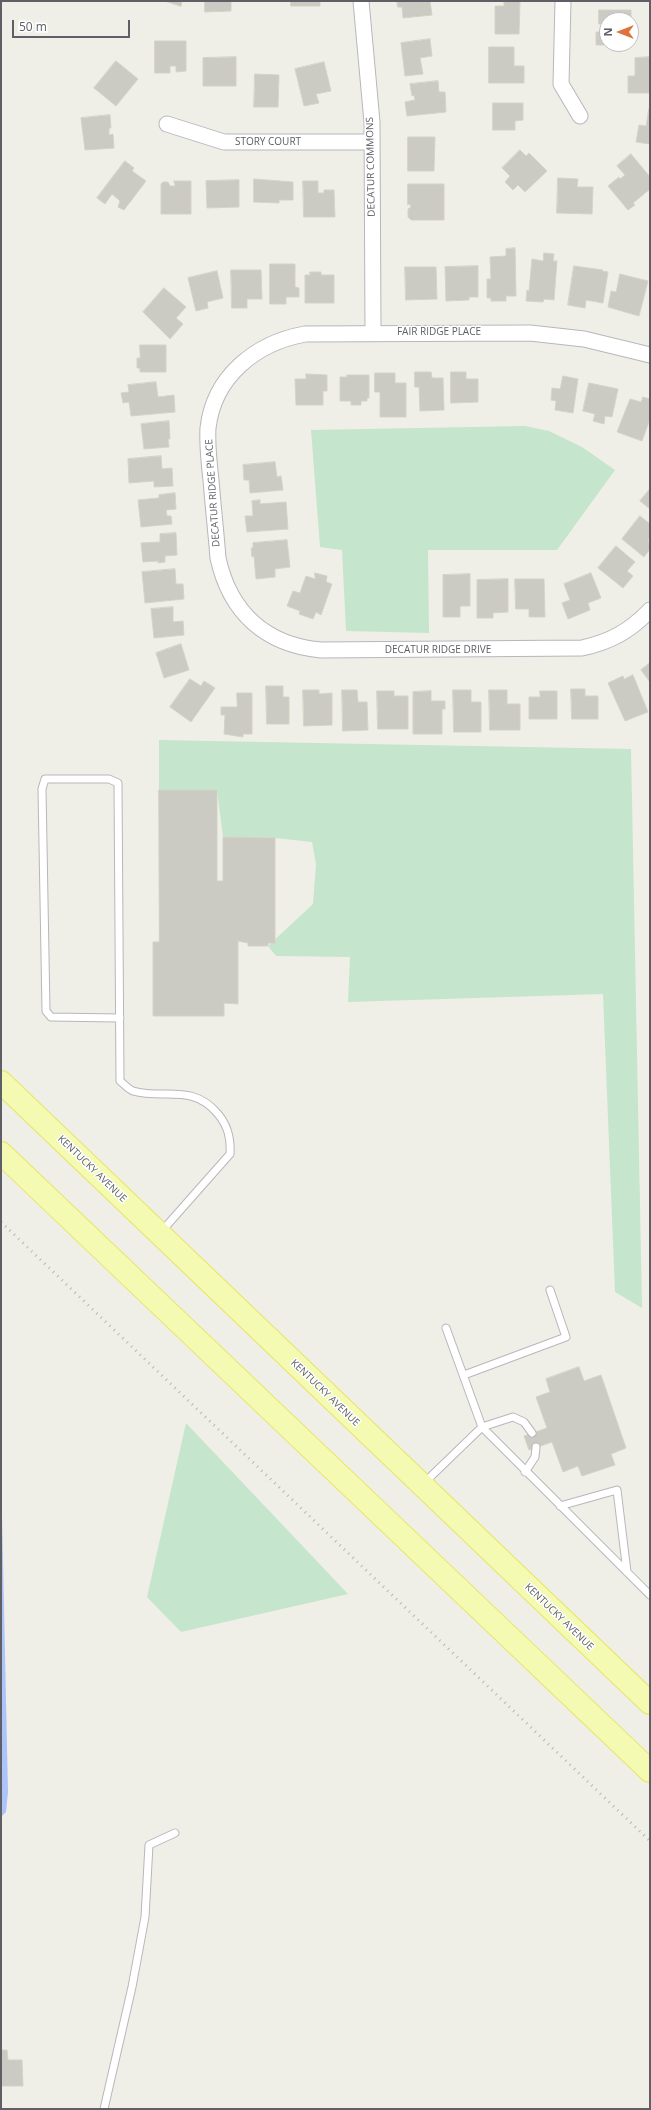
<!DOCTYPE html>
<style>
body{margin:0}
#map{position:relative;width:651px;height:2110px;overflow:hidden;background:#efefe7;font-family:"Open Sans",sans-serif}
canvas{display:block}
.frame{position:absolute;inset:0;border:2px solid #5e6066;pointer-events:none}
.north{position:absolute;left:599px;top:12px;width:40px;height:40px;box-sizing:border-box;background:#fff;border:1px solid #bfbfc2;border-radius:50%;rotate:270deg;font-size:11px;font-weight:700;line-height:16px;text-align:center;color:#5e6066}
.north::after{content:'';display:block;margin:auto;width:14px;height:18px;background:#df723d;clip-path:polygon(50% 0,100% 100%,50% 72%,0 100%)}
.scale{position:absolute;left:12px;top:20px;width:118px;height:18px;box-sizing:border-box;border:2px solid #5e6066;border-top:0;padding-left:5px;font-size:12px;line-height:14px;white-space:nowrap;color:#5e6066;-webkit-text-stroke:3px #fff;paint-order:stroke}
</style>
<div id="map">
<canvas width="651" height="2110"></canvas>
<div class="frame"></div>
<div class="north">N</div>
<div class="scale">50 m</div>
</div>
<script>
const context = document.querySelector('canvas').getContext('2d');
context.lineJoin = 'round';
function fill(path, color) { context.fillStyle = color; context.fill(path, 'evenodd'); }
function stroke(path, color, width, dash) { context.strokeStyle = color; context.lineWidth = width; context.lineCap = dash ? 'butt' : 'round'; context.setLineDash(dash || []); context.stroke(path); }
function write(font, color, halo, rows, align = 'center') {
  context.font = font + ' "Open Sans",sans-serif'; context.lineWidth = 3; context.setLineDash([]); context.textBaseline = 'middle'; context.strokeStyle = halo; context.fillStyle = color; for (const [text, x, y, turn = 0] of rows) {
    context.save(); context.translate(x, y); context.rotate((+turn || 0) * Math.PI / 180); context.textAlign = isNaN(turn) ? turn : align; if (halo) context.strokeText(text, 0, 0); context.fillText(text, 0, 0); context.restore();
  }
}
fill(new Path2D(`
 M525 426 549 431 582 447 615 470 557 550H428L429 633 346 631 342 550 320 547 311 430Z
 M159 740 631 749 642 1308 615 1292 603 994 348 1002 350 957 276 956 268 946 313 904 316 864 312 842 275 838 223 837 217 790H159Z
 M186 1423 348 1594 181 1632 147 1597Z`), '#c5e5cd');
fill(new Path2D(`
 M1 1468 8 1792 6 1812 1 1817Z`), '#acc4fa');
const building = new Path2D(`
 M165 1H182L181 6Z
 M205 1H231V11L205 12Z
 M291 1H320V6H291Z
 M397 1H430L432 15 403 18 402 7H398Z
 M504 1H520L519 34H495V6H504Z
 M599 10H631V45H596V32H605V24H599ZM607 20H631V44H607Z
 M430 39 432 56 420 58 423 74 405 76 401 43Z
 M155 41H186V71L176 72V66H170V73H155Z
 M489 47H514V66H524V83H489Z
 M236 57V86H203V58Z
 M650 57V93H628V76H635V58Z
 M116 61 138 79 116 106 94 88Z
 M324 62 331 91 316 94 319 103 304 106 295 69Z
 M255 74 279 75 278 107H254Z
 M438 81 439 92H445L446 112 407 116 405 102 415 100 414 95 412 96 410 84Z
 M493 103H523V120L515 121V130H493Z
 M649 109H650V144L636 142 639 125 646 126Z
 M110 115 111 128H109V135L113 134 114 148 85 150 81 118Z
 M408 137H435L434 171H408Z
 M520 150 526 156 529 153 547 171 525 192 518 185 513 190 505 182 510 176 502 168Z
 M631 154 650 177V189L633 203 635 205 628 210 608 186 619 177 620 179 625 175 617 166Z
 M125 161 134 168 132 171 146 181 124 210 118 207 120 201 112 194 105 204 97 198Z
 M558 178 578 179 577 187H593L592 214 557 213Z
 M254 179 293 182V200H279V203L254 202Z
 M239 180V207L207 208 206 181Z
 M174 181H191V214H161V184L163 182H168L170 186H175Z
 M303 181H318V193H324V190H334L335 217H304Z
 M408 184H444V220H411L408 217V209L411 207 410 204 408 205Z
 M515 248 516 296H506V301H491V298H487V279H491L490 257 506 256V249Z
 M544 253 554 254 553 261H557L554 300 544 299 543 302 526 301 527 290 529 291 532 259 543 261Z
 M270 264H295V287L299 288V297H286V304H270Z
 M478 266V297H469V300L446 301 445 267Z
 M574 266 603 270 602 271 608 272 603 303 586 300 585 308 568 305Z
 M405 267H436L437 299 406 300Z
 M231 270H261L262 299H247V308H232Z
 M217 271 223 298 207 302 208 308 196 311 188 278Z
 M310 272H321V275H334V303H305V275H310Z
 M620 274 648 281 639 316 608 307 611 291 616 292Z
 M164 288 186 307 176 318 183 324 170 339 143 312Z
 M140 345H166V372H140V368H137V358H140Z
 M415 372H431L432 378H443L444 410 420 411 419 387H415Z
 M451 372H466V379H478V402L451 403Z
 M375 373H395V383H406V417H380V392H375Z
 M306 374 327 375V391H323V405H296L295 379H306Z
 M347 375H369V398H367V401H361V405H351V401H340V377H347Z
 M563 376 578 379 573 413 555 410 556 401 551 400 552 388 560 389Z
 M156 382 158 397 174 395 175 412 131 416 129 402 123 403 121 393 129 392 128 385Z
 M589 383 618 389 612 417 605 416 604 424 593 421 595 414 583 411Z
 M643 397 650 399V419L642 441 617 432 630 399 641 402Z
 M169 421 170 439H168L169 447 144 449 141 424Z
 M161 456 162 469 172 468 173 486 154 487V481L129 483 128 459Z
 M275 462 277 477 281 476 283 490 250 493 249 480H244L243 465Z
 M650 489V509L640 501Z
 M175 493 176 509 166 510 167 516H171L172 524 141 527 138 500 159 498V495Z
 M260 500V504L286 502 288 529 247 532 245 516H253L252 501Z
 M640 516 650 524V537L648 539 650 549 644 557 622 539Z
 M176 533 177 555 165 556V562L158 563V561L143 562 141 543 160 542V534Z
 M287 540 290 567 275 569V577L256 579 254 556 252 557 251 548H253V543Z
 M616 546 635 562 627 571 633 576 623 588 598 568Z
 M175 569 176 584H183L184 599 145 603 142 572Z
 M315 573 327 576 326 582 332 584 321 615 316 612 313 619 299 614 300 611 287 606 293 591 300 593 306 576 315 579Z
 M591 573 601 598 588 603 590 610 568 619 562 603 570 600 564 584Z
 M470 574V606H460V617H443V575Z
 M508 579V612L493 613V618H477V580Z
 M515 579H544L545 617H529V609H516Z
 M173 607V622L183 621 184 635 154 638 151 609Z
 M181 644 189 670 164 678 156 653Z
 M650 663V682L641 670Z
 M633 675 648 712 625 721 608 683 623 676 624 679Z
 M190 679 201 686 204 681 215 688 191 722 170 707Z
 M266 686H283V697H289V724H267Z
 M571 689H585V696H598V719H572Z
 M303 690H319V694L332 693V725L304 726Z
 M342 690H357L358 702H367L368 730 343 731Z
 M453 690H471V702H481V732H454Z
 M489 690H507V704H520V730H490Z
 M377 691H394V696H408V729H378Z
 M431 691V701H445V709H442V734H413V692Z
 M540 691H557V719H529V697H540Z
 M237 693H252V734H243V737L224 734 225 715H221V707H237Z
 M159 790H217V881H223V837L275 838V943H268V946H248V943L238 941V1004L224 1003V1016H153V942H159Z
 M579 1367 584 1381 601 1375 626 1448 611 1454 615 1465 582 1476 578 1466 563 1472 552 1442 529 1450 524 1436 547 1428 536 1397 550 1392 546 1379Z
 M1 2050H7L8 2060H22L23 2086H2Z`);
fill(building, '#cbcac3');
stroke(building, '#d4d3c5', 1);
const lane = new Path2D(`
 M120 1018 51 1017 46 1011 42 789 45 779H109L118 783 120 1081C124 1084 128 1089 133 1091 165 1100 192 1083 218 1114 228 1126 231 1138 230 1154L161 1232
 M446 1328 482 1427 513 1417 524 1422 532 1433
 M464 1375 566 1337 550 1290
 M525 1472 535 1457 536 1447
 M423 1484 482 1427 650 1595
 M560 1506 617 1490 627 1572
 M104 2109 132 1987 145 1917 149 1845 175 1833`);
const street = new Path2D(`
 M361 1 372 122 373 333
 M563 1 561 84 580 116
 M167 124 224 142H372
 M650 355 584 339 530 333 305 334C256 343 214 376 208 428 207 445 209 463 211 480 213 506 216 532 218 558 230 613 266 645 321 650L582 648C610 642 630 631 650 610`);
const primary = new Path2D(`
 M1 1082 650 1703
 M1 1153 650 1771`);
stroke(lane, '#b7b7bc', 9);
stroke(street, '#b7b7bc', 17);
stroke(primary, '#e9e566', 24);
stroke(lane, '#fff', 7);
stroke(street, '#fff', 15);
stroke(primary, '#f4fab1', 22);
stroke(new Path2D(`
 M1 1222 650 1841`), '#b7b7b8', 3, [1, 5]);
write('10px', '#5e6066', '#fff', [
 ["STORY COURT",268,142],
 ["DECATUR COMMONS",371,167,-91],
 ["FAIR RIDGE PLACE",439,332],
 ["DECATUR RIDGE PLACE",213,493,-94],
 ["DECATUR RIDGE DRIVE",438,650],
 ["KENTUCKY AVENUE",92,1169,44],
 ["KENTUCKY AVENUE",325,1393,44],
 ["KENTUCKY AVENUE",559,1617,44]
]);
</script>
